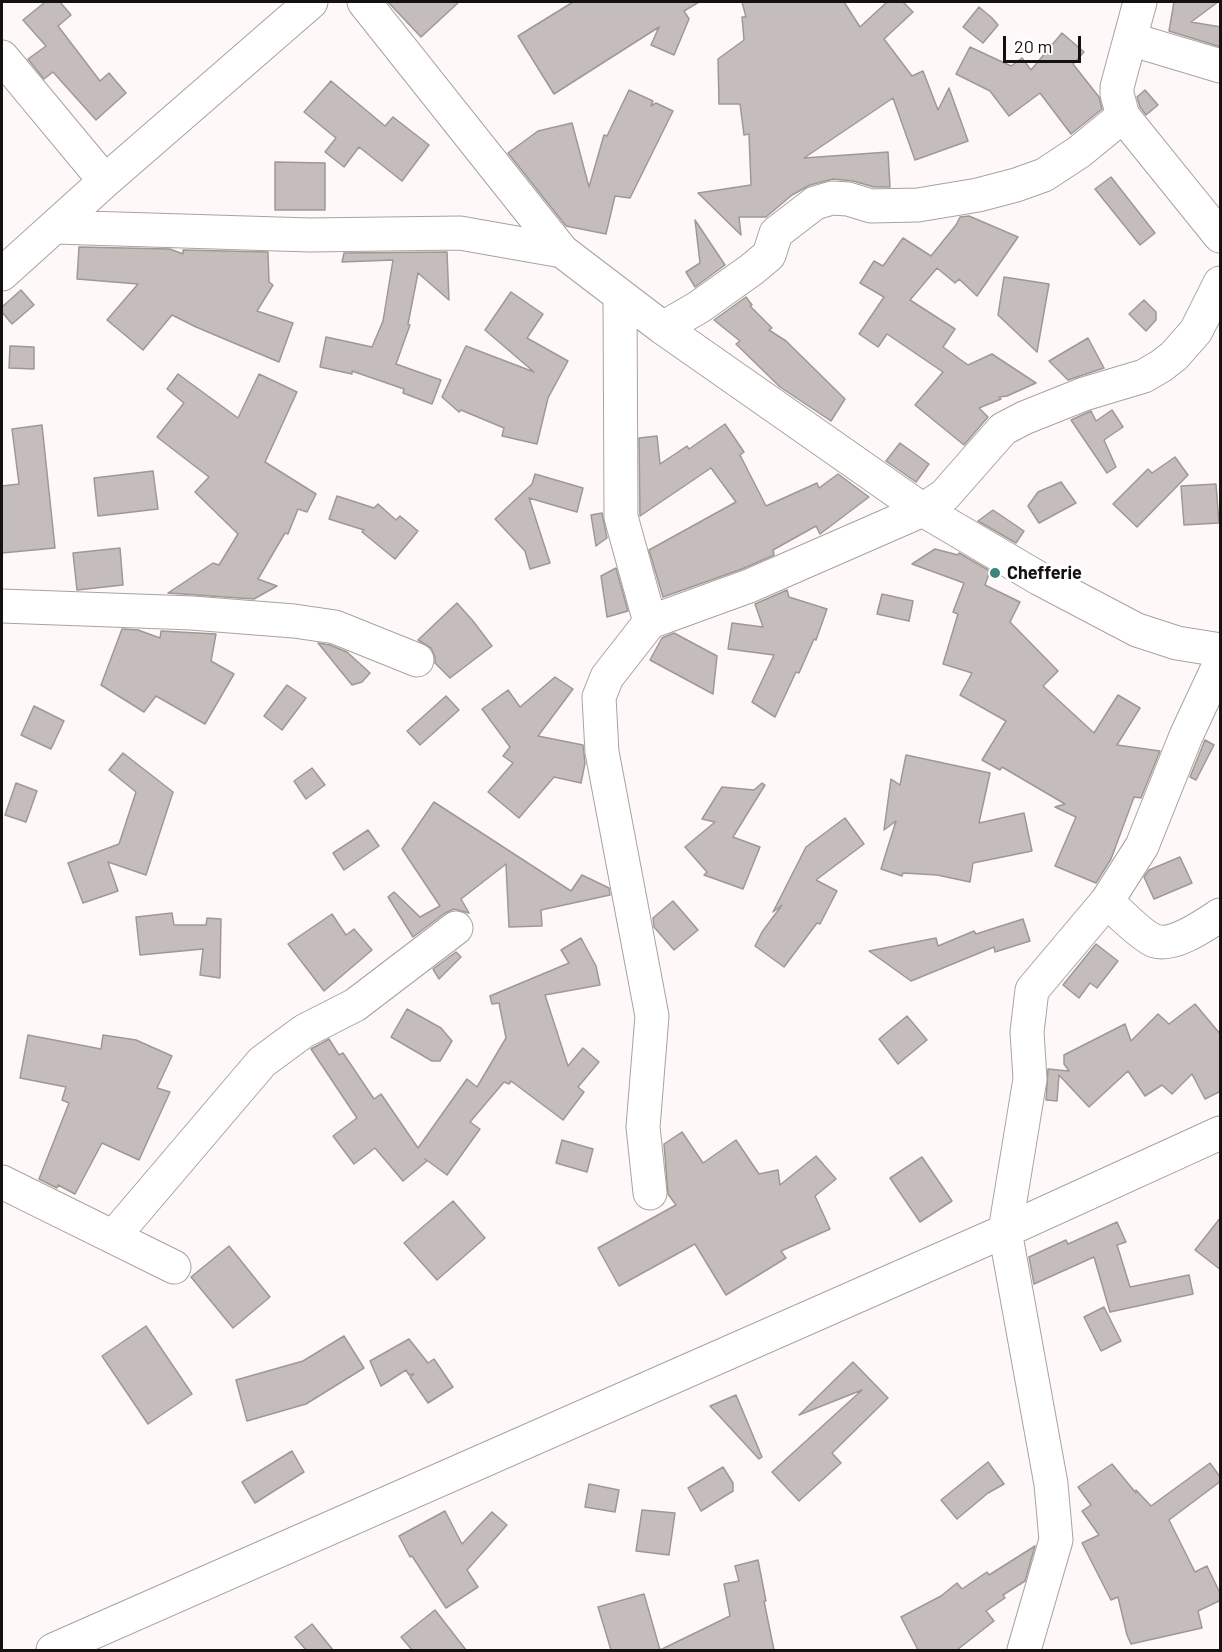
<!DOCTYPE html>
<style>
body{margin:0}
#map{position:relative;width:1222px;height:1652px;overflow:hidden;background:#fef9f8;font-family:Barlow,sans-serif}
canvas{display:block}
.frame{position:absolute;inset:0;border:3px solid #141111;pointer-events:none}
.scale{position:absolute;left:1003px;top:36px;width:78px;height:27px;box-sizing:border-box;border:3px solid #141111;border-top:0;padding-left:8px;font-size:18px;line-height:21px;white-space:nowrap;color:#141111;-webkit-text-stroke:4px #fff;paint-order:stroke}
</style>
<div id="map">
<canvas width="1222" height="1652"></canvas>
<div class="frame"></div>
<div class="scale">20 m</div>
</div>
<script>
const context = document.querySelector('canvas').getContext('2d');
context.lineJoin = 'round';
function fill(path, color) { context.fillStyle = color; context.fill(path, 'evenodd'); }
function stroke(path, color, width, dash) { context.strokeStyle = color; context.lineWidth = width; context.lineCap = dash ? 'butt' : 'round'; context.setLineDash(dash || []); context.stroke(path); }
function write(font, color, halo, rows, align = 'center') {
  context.font = font + ' Barlow,sans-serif'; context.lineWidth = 6; context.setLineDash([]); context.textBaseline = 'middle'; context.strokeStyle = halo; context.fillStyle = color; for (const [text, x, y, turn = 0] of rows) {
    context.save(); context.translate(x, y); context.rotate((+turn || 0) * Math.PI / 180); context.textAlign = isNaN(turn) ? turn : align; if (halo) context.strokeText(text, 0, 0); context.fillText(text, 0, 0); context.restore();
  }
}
const building = new Path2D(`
 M45 2H60L71 15 58 26 100 81 109 73 126 93 96 120 53 72 44 79 28 59 46 46 23 20Z
 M388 2H459L421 37Z
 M573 2H699L684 11 689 19 674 55 651 45 659 27 554 94 518 36Z
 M742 2H844L860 27 887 2H903L913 12 884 39 912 76 923 71 938 110 949 88 968 141 915 160 893 98 804 158 888 152 890 187H874L853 181 833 179 810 185 792 195 766 217H739L741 235 698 193 751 185 749 134 744 135 740 104H719L718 59 744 40 742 17H746Z
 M1174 2H1218L1191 22 1221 27V47L1169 31Z
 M979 7 992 18 998 25 983 43 963 27Z
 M1062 33 1084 52 1073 64 1099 97 1102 109 1071 134 1040 93 1009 116 990 91 956 74 970 47 1011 66 1022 58 1031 70Z
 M331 81 385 126 393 117 429 145 402 181 359 147 344 167 325 152 336 138 304 112Z
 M629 90 653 101 651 106 656 103 673 111 630 198 615 196 606 234 566 226 508 153 538 131 572 123 589 187 604 135 607 136Z
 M1145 90 1158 105 1146 115 1140 107 1137 97Z
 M275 162 325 163V210H275Z
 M1111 177 1155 233 1140 245 1095 189Z
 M969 216 1018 237 977 296 959 279 955 283 937 268 910 300 955 329 943 347 968 365 992 354 1036 383 1007 396 999 397 1001 399 979 408 988 417 964 445 915 405 943 372 887 334 878 347 859 334 884 297 860 283 874 261 883 266 903 238 931 256 956 225 960 217Z
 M695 220 725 265 695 287 686 272 700 263Z
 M79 247 170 249 183 254V250L268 252 269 282 273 285 257 311 293 323 279 362 196 327 172 315 143 350 107 320 138 284 77 279Z
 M447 252 449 300 418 273 408 324 410 325 396 364 441 380 432 404 403 393 404 389 352 371V374L320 367 326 337 372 347 383 321 393 260 342 262 344 253Z
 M1004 277 1049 284 1037 352 998 315Z
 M21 290 34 305 12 324 2 312V307Z
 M511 292 543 314 527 338 568 361 548 398 537 444 502 436 504 428 461 410 459 412 442 397 466 346 534 372 485 330Z
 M746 297 752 305 750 306 772 328 769 330 786 341 845 399 831 421 780 387 736 344 740 341 714 320Z
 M1144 300 1156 312V320L1146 331 1129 314Z
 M1088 338 1104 368 1068 380 1049 361Z
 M10 346 34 347V369L9 368Z
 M178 374 238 418 259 374 297 392 265 462 316 494 307 512 298 509 288 534 285 533 258 579 277 586 254 599 168 593 213 563 219 565 238 534 195 492 209 477 157 437 184 403 167 389Z
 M1112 410 1123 427 1104 440 1116 467 1107 473 1071 420 1091 411 1096 421Z
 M725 424 744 452 740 455 766 506 817 483 819 488 838 474 869 497 820 534 816 526 773 550 774 555 742 569 663 597 649 550 736 502 711 468 640 516 639 438 657 436 660 464 687 446 689 449Z
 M42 425 55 548 2 553V486L19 484 12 429Z
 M900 443 929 464 916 482 886 461Z
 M1175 457 1188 475 1137 527 1113 504 1148 469 1152 473Z
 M153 471 158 509 98 516 94 478Z
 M535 474 583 488 577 512 529 498 550 563 530 569 525 551 495 519 532 484Z
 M1061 482 1076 503 1039 523 1028 506 1038 492Z
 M1216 484 1219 523 1184 525 1181 486Z
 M337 496 374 508 378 504 396 520 400 516 418 531 395 559 362 532 364 530 329 519Z
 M993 510 1024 531 1016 543 978 521Z
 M602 513 607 538 596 546 591 515Z
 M120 548 123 585 77 590 73 553Z
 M935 549 958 555 959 553 990 571 985 585 1020 602 1010 622 1058 671 1043 686 1094 733 1118 695 1140 708 1117 745 1160 751 1141 798 1134 797 1111 859 1096 883 1055 866 1076 817 1055 807 1065 804 1002 767 1000 770 982 760 1006 721 960 695 972 673 943 664 958 614 953 612 964 583 912 564Z
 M616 568 628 611 607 617 601 576Z
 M787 590 789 597 827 609 816 640 814 639 799 673 796 672 775 717 752 702 774 655 728 649 732 623 763 627 755 604Z
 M882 594 913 601 909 621 877 614Z
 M457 603 473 621 492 646 450 678 435 663V657L431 648 418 640Z
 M122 629 138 630 160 638 161 631 216 634 211 661 234 674 205 724 156 696 144 712 101 685Z
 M674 633 717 656 713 694 650 660 662 638Z
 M318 643 330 645 347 652 370 673 362 682 352 685Z
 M555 677 573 689 538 736 583 745 585 763 581 783 554 777 519 818 488 792 513 763 503 756 510 747 482 709 508 690 520 707Z
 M287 685 306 698 282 730 264 716Z
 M446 696 459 710 420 745 407 731Z
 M34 706 64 721 51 749 21 735Z
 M1205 740 1214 745 1196 780 1190 777Z
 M123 753 173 792 146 875 108 862 118 891 83 903 68 863 119 844 136 792 109 770Z
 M906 755 990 773 979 823 1024 813 1032 851 973 863 970 882 937 875 903 873 902 876 881 869 896 821 884 830 891 779 900 785Z
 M312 768 325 785 306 799 294 781Z
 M16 783 37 791 26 822 5 815Z
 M762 783 765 785 733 837 760 847 743 889 704 875 707 872 685 847 715 822 702 819 722 787 754 790Z
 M434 802 571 891 582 875 609 888 610 895 541 910 542 926 509 927 506 864 461 899 469 913 454 909 445 913 413 937 388 897 394 892 420 917 440 906 402 849Z
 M845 818 864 844 816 880 837 891 820 924 817 923 784 967 755 946 762 932 782 905 773 912 806 847Z
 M368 830 379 846 344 870 333 853Z
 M1180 857 1192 883 1154 899 1144 877 1149 870Z
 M673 901 698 930 674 950 654 927 653 918Z
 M172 913 174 925H206L207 918 221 919 220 978 200 975 203 949 140 955 136 917Z
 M332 914 346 935 354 929 372 950 324 991 288 944Z
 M1023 919 1030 941 995 952 994 947 911 981 869 951 936 938 938 946 974 931 976 934Z
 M581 938 596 966 600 985 545 995 568 1066 583 1048 599 1062 578 1087 584 1092 563 1120 511 1081 509 1084 504 1082 470 1122 480 1129 447 1175 425 1159 427 1161 403 1181 375 1148 354 1164 333 1136 357 1118 311 1049 329 1039 339 1055 343 1053 374 1099 381 1094 418 1148 467 1079 477 1087 506 1038 499 1003 492 1004 490 996 569 963 561 950Z
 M1096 944 1118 961 1097 988 1090 983 1079 998 1063 985Z
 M456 952 461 957 439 979 433 969Z
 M1195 1004 1221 1035V1091L1205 1099 1192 1074 1172 1094 1162 1085 1145 1096 1128 1071 1089 1107 1059 1075 1057 1101 1046 1100 1048 1069 1069 1071 1064 1064V1055L1125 1024 1131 1041 1158 1014 1169 1024Z
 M407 1009 441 1028 452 1041 440 1061H432L391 1037Z
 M907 1016 927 1040 898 1064 879 1039Z
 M28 1035 101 1049 103 1035 136 1040 172 1056 157 1088 170 1092 139 1160 102 1143 75 1194 58 1185 57 1188 39 1179 69 1103 62 1100 66 1087 20 1078Z
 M682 1132 703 1163 736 1140 759 1174 778 1170 780 1185 816 1156 836 1179 815 1196 830 1229 781 1251 786 1258 726 1295 695 1244 619 1286 598 1248 676 1205 668 1194 664 1144Z
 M562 1140 593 1149 587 1172 556 1163Z
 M922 1157 952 1201 920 1222 890 1178Z
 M453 1201 485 1238 437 1280 404 1243Z
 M1221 1217V1270L1195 1250Z
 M1117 1222 1126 1242 1117 1245 1130 1287 1189 1275 1193 1294 1110 1312 1094 1257 1034 1284 1029 1257 1066 1240 1068 1244Z
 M229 1246 270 1297 233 1328 191 1277Z
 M1104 1307 1121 1341 1101 1351 1084 1317Z
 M146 1326 192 1394 148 1424 102 1356Z
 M344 1336 364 1368 306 1404 247 1421 236 1380 303 1361Z
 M409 1339 428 1363 434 1359 453 1387 428 1403 410 1377 414 1374 409 1375 406 1370 381 1386 370 1361Z
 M853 1362 888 1398 832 1453 841 1463 799 1501 772 1472 862 1390 799 1415Z
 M736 1395 762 1457 759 1459 710 1406Z
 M292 1451 304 1472 255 1503 242 1482Z
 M988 1462 1004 1484 988 1493 957 1519 941 1500Z
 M1210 1463 1221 1478V1481L1169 1520 1195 1572 1207 1566 1221 1595V1600L1198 1611 1202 1628 1131 1644 1127 1635 1118 1597 1111 1600 1082 1543 1099 1535 1082 1511 1091 1505 1078 1487 1112 1464 1136 1493V1490L1151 1506Z
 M723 1467 733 1483V1491L701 1511 688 1488Z
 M589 1484 619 1490 615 1512 585 1507Z
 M642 1510 675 1513 669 1555 636 1551Z
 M445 1511 462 1544 492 1512 507 1525 467 1570 478 1587 446 1608 412 1556 410 1557 399 1536Z
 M1035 1546 1025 1581 1003 1595 1005 1598 986 1611 994 1621 957 1650H918L901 1617 941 1596 957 1583 962 1589 987 1572 989 1575Z
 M758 1560 766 1601H764L774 1650H611L598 1607 644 1594 660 1650 730 1616 724 1584 739 1581 735 1566Z
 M435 1610 466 1650H412L401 1637Z
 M312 1624 333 1650H306L295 1637Z`);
fill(building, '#c5bdbb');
stroke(building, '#9f9895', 1.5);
const minor = new Path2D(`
 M364 2 562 251
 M1140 2 1117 87V94L1123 116 1220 236
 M1130 39 1220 66
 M2 57 105 181
 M55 227 310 235 460 233 562 251 663 328 923 510 1040 579 1137 630 1177 643 1220 650
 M2 274 105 181 311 2
 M620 296 621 517 650 622
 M663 328 699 307 751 270 769 255 776 233 815 203 832 198 848 199 871 206 918 205 978 195 1016 185 1044 175 1079 152 1123 116
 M2 606 192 613 294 621 335 627 417 660
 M1107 901C1117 911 1143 937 1155 941 1174 947 1205 925 1220 915
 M2 1182 174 1267
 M650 1193 643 1127 652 1016 602 752 599 697 607 677 650 622 749 586 923 510 945 495 1003 429 1024 418 1084 394 1144 376 1161 366 1174 356 1196 331 1220 283
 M114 1236 262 1062 304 1031 355 1005 456 928
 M53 1650 1005 1231 1220 1133
 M1024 1650 1056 1540 1051 1484 1005 1231 1030 1079 1027 1032 1032 990 1107 901 1142 846 1186 736 1220 663`);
stroke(minor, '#a9a2a0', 35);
stroke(minor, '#fff', 33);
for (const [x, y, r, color] of [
 [995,573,6,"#3e857f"]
]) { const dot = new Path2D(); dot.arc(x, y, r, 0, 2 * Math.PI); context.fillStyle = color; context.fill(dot); stroke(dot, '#fff', 2); }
write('bold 18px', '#141111', '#fff', [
 ["Chefferie",1007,573]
], 'left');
</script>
